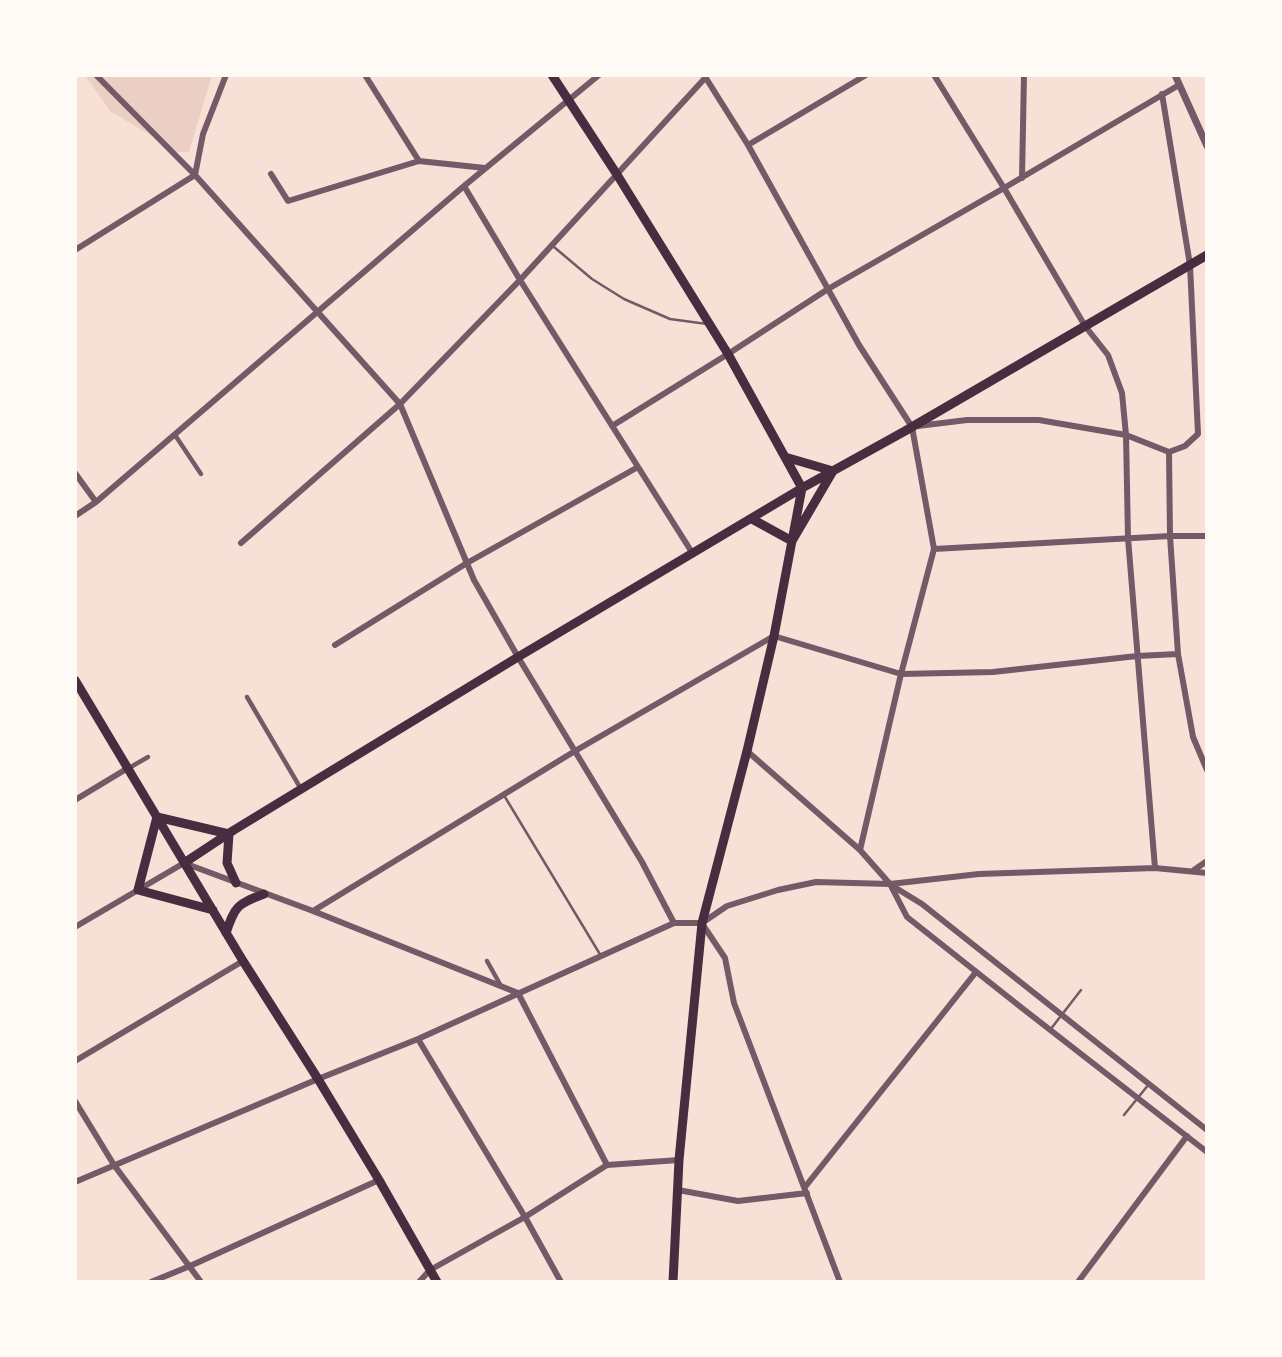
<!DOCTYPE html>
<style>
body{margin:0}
#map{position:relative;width:1282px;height:1357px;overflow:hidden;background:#f7e1d7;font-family:Bitter,serif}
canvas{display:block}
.frame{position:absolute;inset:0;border:77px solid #fffaf5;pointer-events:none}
</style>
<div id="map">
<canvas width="1282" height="1357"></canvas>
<div class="frame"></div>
</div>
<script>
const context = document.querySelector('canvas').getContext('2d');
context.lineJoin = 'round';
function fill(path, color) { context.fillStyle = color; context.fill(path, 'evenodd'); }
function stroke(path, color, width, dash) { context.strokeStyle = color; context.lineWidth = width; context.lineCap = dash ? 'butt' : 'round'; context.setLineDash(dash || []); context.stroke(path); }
fill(new Path2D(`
 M84 75H212L189 152H178L110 111 90 82Z`), '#ebcfc5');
stroke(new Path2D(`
 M554 247 592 279 624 299 670 319 707 324
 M505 797 601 956
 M1050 1030 1081 990
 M1124 1115 1149 1084`), '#755966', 2.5);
stroke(new Path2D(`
 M175 435 201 474
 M247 697 301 789
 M129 768 148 757
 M487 961 501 986`), '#755966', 4.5);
stroke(new Path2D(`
 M96 75 195 175 400 404 474 580 518 657 642 862 674 923H702
 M365 75 419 161
 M704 75 748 145 859 345 912 427 934 549 901 674 860 850
 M934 75 1004 188 1085 326 1108 355 1122 393 1126 435 1128 538 1155 868
 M1162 94 1190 265 1198 434 1185 446 1169 452
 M748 145 866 75
 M271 174 288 201 419 161 485 168
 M1022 178 1024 75
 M464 186 520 280 693 554
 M75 250 195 175 203 134 226 75
 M612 426 728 354 828 289 1004 188 1179 85
 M918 426 967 420H1039L1126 435 1169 452
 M1169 452 1170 536 1178 654 1193 737 1207 770
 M75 473 96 502
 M75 516 96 502 464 186 599 75
 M241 543 400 404 520 280 706 77
 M934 549 1170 536H1207
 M335 645 467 563 638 467
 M747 751 860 850 890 884 907 917 1022 1008 1207 1152
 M75 800 128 768
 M1194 870 1207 861
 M891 885 922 904 1207 1130
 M313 911 575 751 774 636 901 674 993 672 1137 656 1178 654
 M702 923 727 906 778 890 816 882 890 884 979 874 1155 868 1207 873
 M703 925 725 958 734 1003 840 1282
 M75 927 184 863 313 911 518 993 607 1165
 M418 1039 525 1217 561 1282
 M75 1061 243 961
 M75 1101 114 1165 201 1282
 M75 1182 318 1079 418 1039 674 923
 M805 1187 976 972
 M678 1190 738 1201 807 1193
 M151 1282 190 1266 379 1180
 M419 1282 430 1270 525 1217 607 1165 679 1160
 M1078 1282 1187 1136`), '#755966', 6);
stroke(new Path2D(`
 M1175 75 1207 146`), '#755966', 7);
stroke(new Path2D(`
 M552 75 616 173 728 354 802 488 774 636 747 751 702 923 679 1160 673 1282
 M752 519 792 541 833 471 785 457
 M75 680 243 961 318 1079 379 1180 437 1282
 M184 863 234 830 518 657 802 488 905 431 1207 255
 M213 910 138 890 157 817 229 834 227 863 236 883
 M226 933C235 906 237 904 264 894`), '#4a2c40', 9);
</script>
